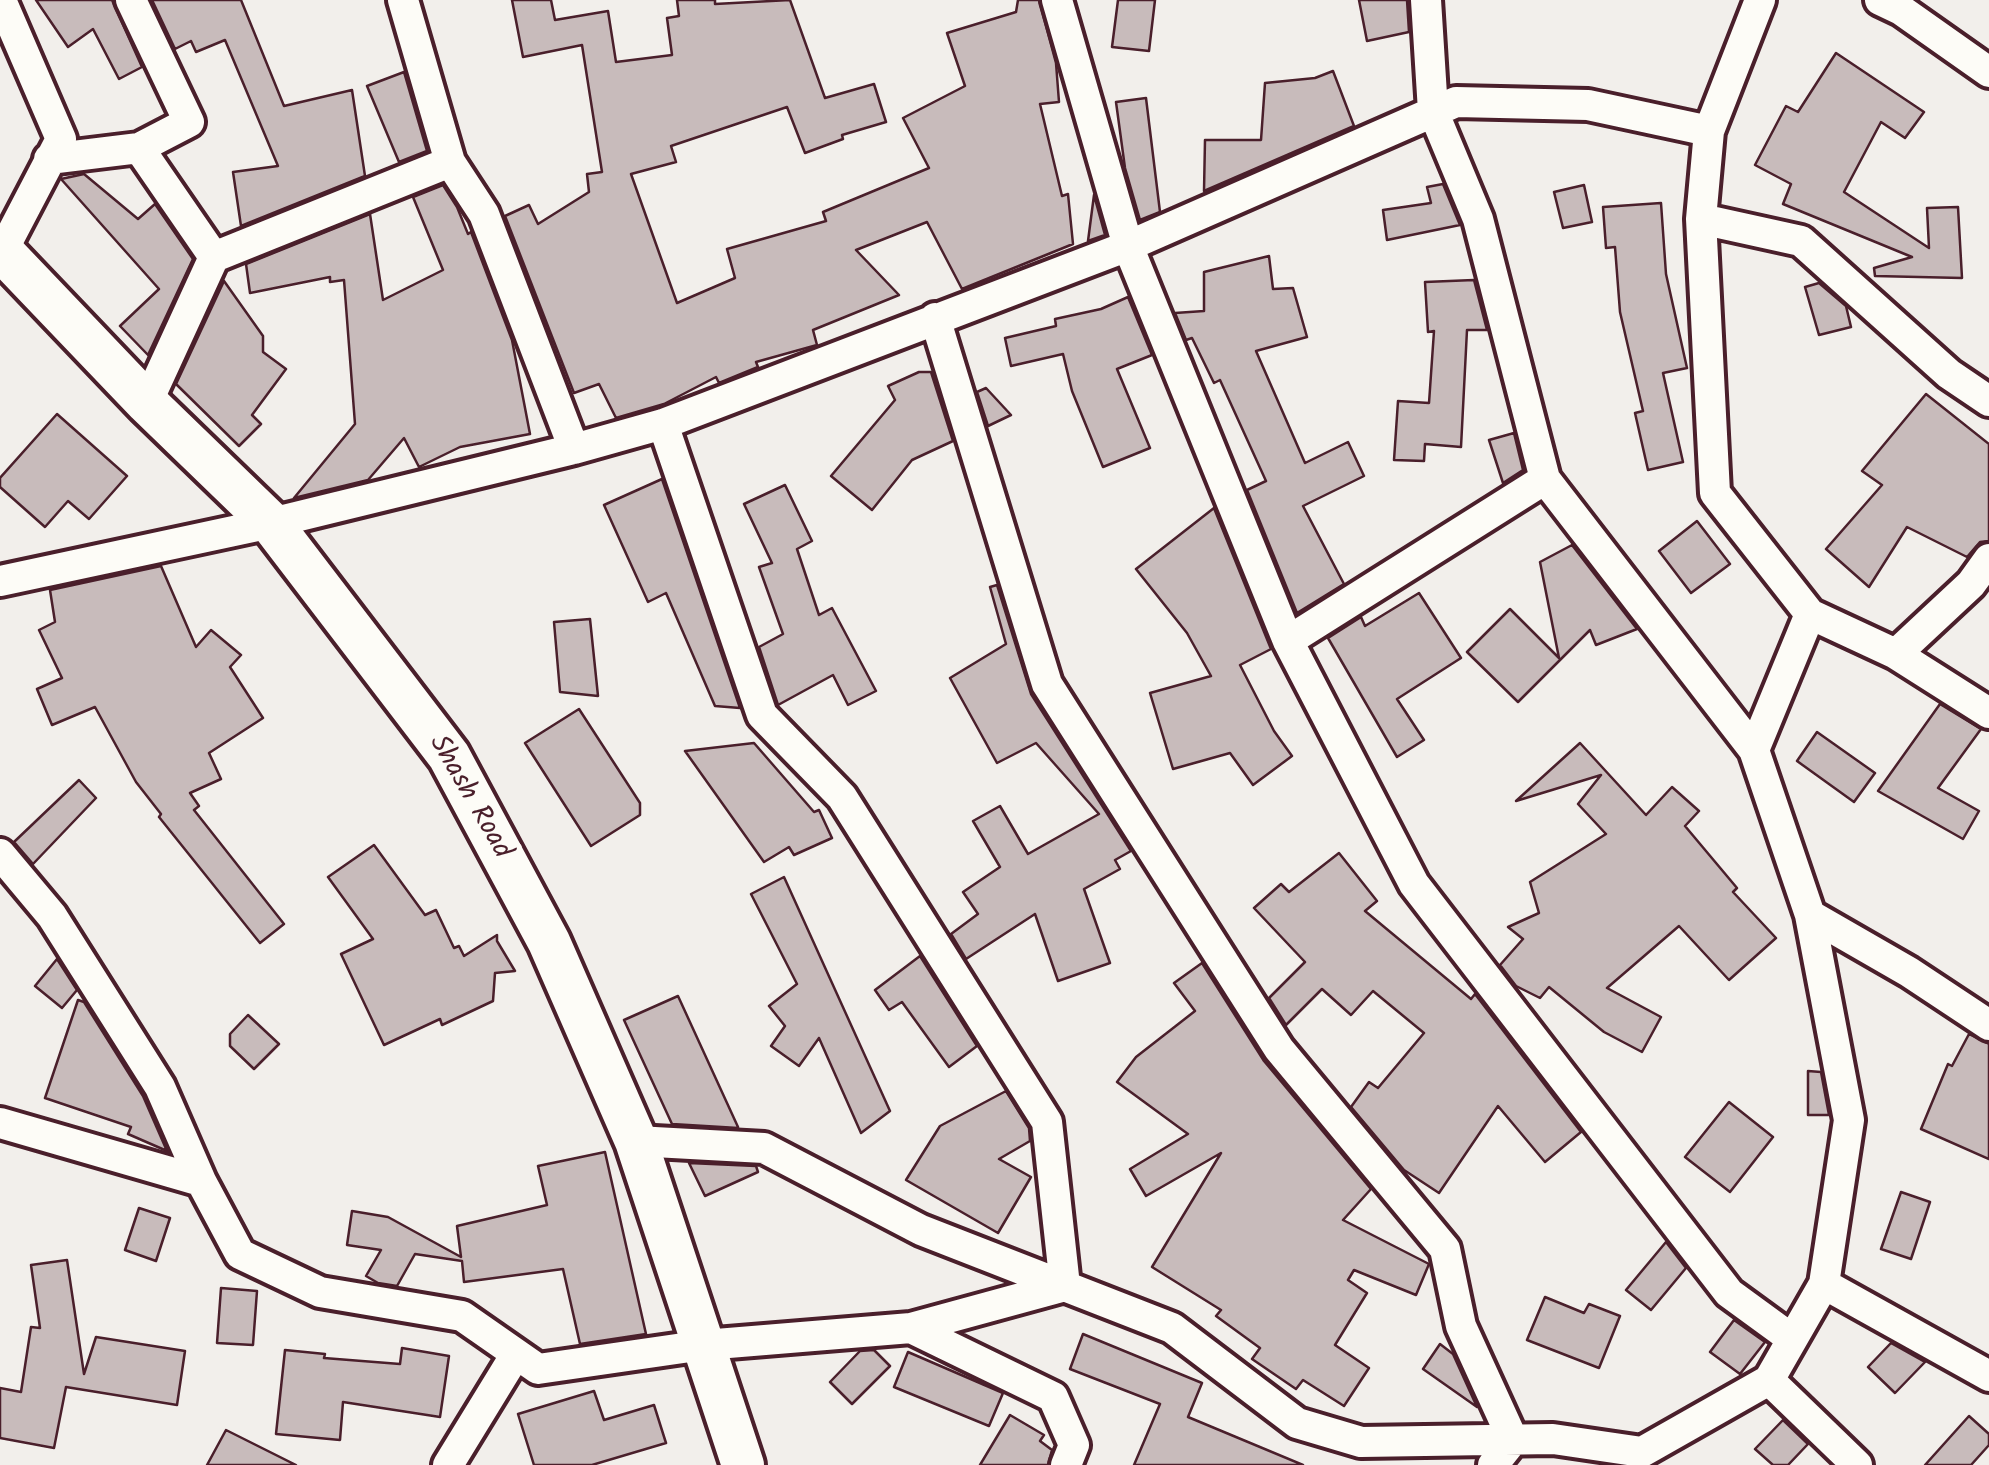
<!DOCTYPE html>
<style>
body{margin:0}
canvas{display:block;background:#f2efeb}
</style>
<canvas width="1989" height="1465"></canvas>
<script>
const context = document.querySelector('canvas').getContext('2d');
context.lineJoin = 'round';
function fill(path, color) { context.fillStyle = color; context.fill(path, 'evenodd'); }
function stroke(path, color, width, dash) { context.strokeStyle = color; context.lineWidth = width; context.lineCap = dash ? 'butt' : 'round'; context.setLineDash(dash || []); context.stroke(path); }
function write(font, color, halo, rows, align = 'center') {
  context.font = font + ' Kalam,sans-serif'; context.lineWidth = 10; context.setLineDash([]); context.textBaseline = 'middle'; context.strokeStyle = halo; context.fillStyle = color; for (const [text, x, y, turn = 0] of rows) {
    context.save(); context.translate(x, y); context.rotate((+turn || 0) * Math.PI / 180); context.textAlign = isNaN(turn) ? turn : align; if (halo) context.strokeText(text, 0, 0); context.fillText(text, 0, 0); context.restore();
  }
}
const building = new Path2D(`
 M36 0H112L142 67 119 79 93 29 68 47Z
 M152 0H241L284 106 352 90 365 176 241 226 233 172 278 166 225 40 196 52 191 41 175 49Z
 M512 0H551L555 20 608 11 616 62 672 55 667 18 679 16 677 0H715V4L790 0 825 98 874 84 886 122 842 135 843 139 805 153 787 107 671 146 676 162 631 174 677 303 735 278 727 249 826 221 823 212 929 168 903 118 965 86 947 33 1016 12 1018 0H1039L1056 63 1059 102 1040 104 1062 196 1068 194 1073 244 962 289 927 222 856 250 899 295 813 330 817 345 756 362 758 367 719 383 716 377 664 404 616 418 599 384 574 393 505 216 529 205 538 224 589 192 587 174 602 172 582 45 523 57Z
 M1118 0H1155L1149 51 1112 47Z
 M1359 0H1407L1409 32 1367 41Z
 M1836 53 1924 112 1905 138 1881 122 1844 192 1929 248 1927 208 1958 207 1962 278 1875 276 1874 268 1912 257 1783 204 1791 184 1755 165 1786 106 1798 112Z
 M1333 71 1354 126 1204 191 1205 140H1261L1265 83 1315 78Z
 M404 72 427 151 399 162 367 86Z
 M1146 98 1160 212 1140 220 1125 168 1116 102Z
 M84 174 138 219 155 204 193 259 148 355 120 326 159 289 61 179Z
 M1443 184 1460 225 1387 240 1383 210 1431 203 1427 187Z
 M443 185 457 207 468 234 471 232 512 340 530 434 460 447 419 467 404 438 368 480 294 498 355 424 344 280 330 282V277L250 293 246 264 370 214 383 300 443 270 413 197Z
 M1584 185 1592 222 1563 228 1554 192Z
 M1094 195 1105 235 1088 241Z
 M1661 203 1666 274 1687 368 1663 373 1683 462 1648 470 1635 413 1643 411 1620 312 1615 247 1606 248 1603 207Z
 M1269 256 1273 289 1293 288 1307 337 1256 351 1305 463 1348 442 1364 476 1303 506 1344 584 1297 613 1247 490 1266 481 1220 380 1214 383 1192 338 1186 340 1175 313 1204 311V272Z
 M1474 280 1487 330H1467L1461 447 1425 444 1424 461 1394 460 1398 401 1429 403 1434 331 1428 332 1425 282Z
 M224 281 263 336V352L286 369 252 415 261 424 239 446 176 384Z
 M1819 283 1846 306 1851 327 1819 335 1805 287Z
 M1128 297 1152 355 1117 369 1150 448 1103 467 1072 391 1063 354 1011 366 1005 338 1056 326 1055 319 1101 309Z
 M919 372H931L953 441 912 460 872 510 831 476 895 400 888 386Z
 M986 388 1011 415 988 426 977 392Z
 M1926 394 1989 444V541L1980 542 1967 557 1907 527 1869 587 1826 549 1882 485 1862 471Z
 M57 414 127 476 89 519 68 501 45 527 0 487V478Z
 M1514 433 1523 470 1503 483 1489 440Z
 M662 479 740 708 715 706 666 593 648 602 604 505Z
 M785 485 812 541 797 549 819 615 832 608 876 691 848 705 833 675 778 705 759 647 783 634 759 567 772 563 744 504Z
 M1214 508 1271 649 1240 665 1274 731 1292 756 1253 785 1230 753 1173 769 1150 693 1211 676 1187 633 1136 569Z
 M1697 521 1730 564 1691 593 1659 551Z
 M1572 545 1637 629 1596 645 1590 630 1518 702 1467 652 1510 609 1559 658 1540 562Z
 M161 566 196 647 211 630 241 655 230 667 263 718 209 753 221 779 190 793 199 806 194 810 284 924 260 943 159 817 161 814 136 782 95 707 52 725 37 689 62 678 39 630 55 622 50 590Z
 M997 585 1031 694 1131 851 1115 860 1120 869 1084 889 1110 963 1058 981 1035 914 966 959 951 934 978 914 963 892 1000 867 973 821 1000 806 1028 854 1099 814 1036 743 997 763 950 678 1006 644 990 587Z
 M1419 593 1461 658 1397 699 1424 740 1397 757 1328 638 1361 617 1365 626Z
 M590 619 598 696 560 692 554 622Z
 M1940 704 1981 729 1938 788 1979 811 1963 839 1878 791Z
 M579 709 640 803V815L591 846 525 743Z
 M1817 732 1875 773 1854 802 1797 761Z
 M754 743 814 812 819 810 832 838 794 855 789 847 764 862 685 751Z
 M1580 743 1646 815 1672 787 1699 811 1685 826 1737 888 1733 892 1776 938 1729 980 1679 926 1607 988 1661 1017 1642 1052 1604 1032 1549 987 1540 998 1516 986 1500 965 1523 939 1508 927 1539 913 1530 882 1606 834 1578 804 1601 775 1516 801Z
 M79 780 96 798 33 864 14 842Z
 M374 845 425 915 436 910 454 948 459 946 464 956 497 935V941L515 971 495 973 493 1001 442 1025 440 1019 384 1045 341 954 373 939 328 877Z
 M1339 853 1377 901 1365 911 1471 999 1475 994 1581 1132 1545 1162 1498 1106 1439 1193 1404 1170 1351 1107 1369 1082 1378 1088 1424 1033 1373 991 1351 1015 1322 989 1286 1025 1269 998 1305 962 1254 908 1281 884 1289 892Z
 M784 877 890 1111 861 1133 819 1038 799 1066 771 1046 785 1026 769 1006 797 984 751 894Z
 M920 956 977 1046 949 1067 902 1002 889 1010 875 990Z
 M57 959 77 990 62 1008 35 986Z
 M1202 963 1264 1061 1371 1189 1343 1220 1429 1264 1416 1295 1354 1270 1348 1280 1367 1293 1335 1345 1369 1368 1344 1406 1303 1380 1296 1389 1252 1359 1260 1348 1216 1316 1221 1310 1152 1267 1221 1153 1146 1196 1130 1169 1188 1134 1117 1082 1136 1057 1195 1011 1174 983Z
 M678 996 738 1127V1128L672 1124 624 1020Z
 M78 1000 84 1002 143 1096 167 1151 128 1134 131 1127 45 1098Z
 M248 1015 279 1044 254 1069 230 1046V1034Z
 M1969 1034 1989 1044V1159L1921 1129 1948 1064 1952 1066Z
 M1808 1071 1821 1072 1829 1115H1808Z
 M1006 1091 1029 1128 1030 1141 999 1159 1031 1177 998 1233 906 1180 940 1126Z
 M1729 1102 1773 1137 1730 1192 1685 1157Z
 M605 1152 646 1334 580 1344 563 1269 464 1282 462 1261 415 1254 397 1286 378 1283 366 1276 381 1250 347 1245 352 1211 388 1217 461 1257 457 1226 547 1205 538 1166Z
 M689 1163 756 1166 758 1172 705 1196Z
 M1901 1192 1930 1202 1911 1259 1881 1249Z
 M139 1208 170 1218 156 1261 125 1250Z
 M1666 1242 1686 1268 1651 1310 1626 1290Z
 M67 1260 84 1374 96 1337 185 1351 177 1405 66 1387 54 1448 0 1438V1388L21 1392 31 1327 40 1328 31 1265Z
 M221 1288 257 1291 253 1345 217 1343Z
 M1545 1297 1584 1313 1589 1304 1620 1316 1599 1368 1527 1340Z
 M1734 1320 1765 1342 1740 1374 1710 1352Z
 M1083 1334 1202 1383 1188 1417 1303 1465H1134L1160 1404 1070 1369Z
 M1891 1343 1925 1362 1895 1393 1868 1367Z
 M1440 1344 1453 1354 1477 1407 1423 1369Z
 M402 1348 449 1356 440 1417 343 1402 340 1440 276 1434 285 1350 325 1354 324 1358 400 1364Z
 M874 1350 890 1366 852 1404 830 1382 860 1351Z
 M908 1352 1003 1393 989 1426 894 1387Z
 M594 1391 604 1420 654 1405 666 1443 592 1465H534L518 1414Z
 M1010 1415 1044 1435 1040 1441 1052 1450 1048 1465H980Z
 M1969 1416 1989 1434V1445L1971 1465H1925Z
 M1783 1420 1808 1444 1788 1465H1773L1755 1449Z
 M226 1430 296 1465H207Z`);
fill(building, '#c8bbbb');
stroke(building, '#4a1f2b', 2.5);
const street = new Path2D(`
 M1 0 61 139 2 252
 M403 0 450 162 484 214 574 449
 M1057 0 1128 246 1288 641 1414 884 1729 1293 1792 1339
 M1426 0 1433 111 1478 219 1545 479 1754 750
 M1880 0 1901 10 1989 72
 M139 148 214 257 147 403
 M49 159 139 148 189 122 131 0
 M1701 219 1801 241 1949 374 1989 401
 M214 257 450 162
 M935 318 1047 684 1279 1049 1445 1249 1461 1326 1513 1440 1493 1465
 M663 424 762 715 842 797 1047 1122 1065 1286 911 1328
 M0 581 271 523 574 449 663 424 1128 246 1456 102 1588 105 1709 131
 M1810 614 1896 654 1989 713
 M1288 641 1545 479
 M1896 654 1971 584 1989 559
 M0 854 52 916 160 1087 201 1181
 M1810 915 1909 972 1989 1025
 M0 1123 201 1181 240 1254 320 1292 462 1316 538 1369 704 1345 911 1328 1053 1397 1074 1445 1066 1465
 M636 1141 764 1148 921 1230 1172 1328 1297 1423 1361 1442 1553 1439 1642 1452 1769 1380 1824 1284 1849 1120 1810 915 1754 750 1810 614 1715 493 1701 219 1709 131 1760 0
 M1824 1284 1989 1376
 M1769 1380 1857 1465
 M448 1465 516 1354`);
const secondary = new Path2D(`
 M0 249 147 403 271 523 449 756 549 942 636 1141 743 1465`);
stroke(street, '#4a1f2b', 38);
stroke(secondary, '#4a1f2b', 50);
stroke(street, '#fdfcf7', 30);
stroke(secondary, '#fdfcf7', 42);
write('28px', '#4a1f2b', '#fdfcf7', [
 ["Shash Road",468,798,60]
]);
</script>
